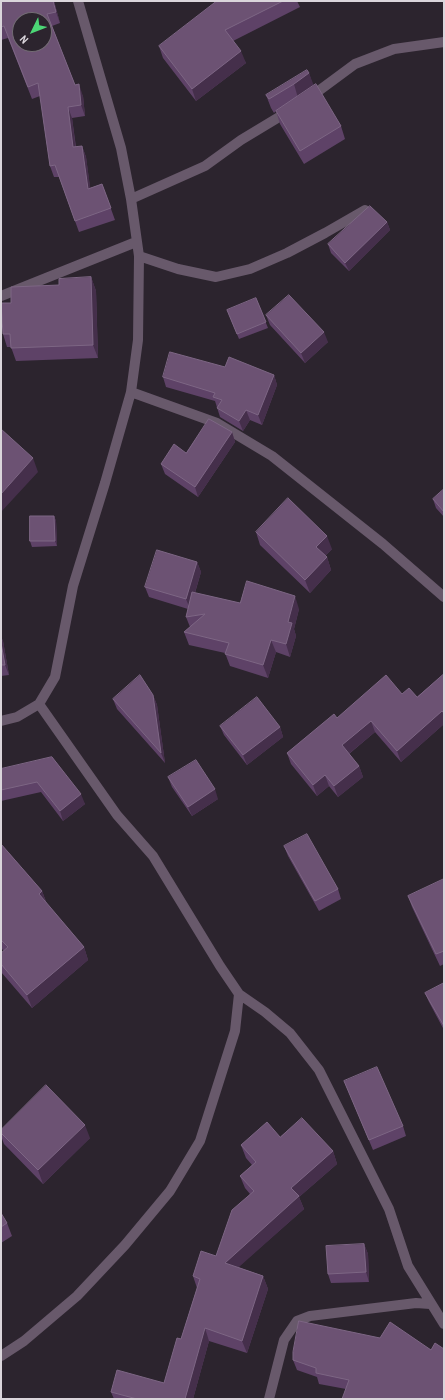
<!DOCTYPE html>
<style>
body{margin:0}
#map{position:relative;width:445px;height:1400px;overflow:hidden;background:#2c242e;font-family:"Archivo Narrow",sans-serif}
canvas{display:block}
.frame{position:absolute;inset:0;border:2px solid #dad5db;pointer-events:none}
.north{position:absolute;left:12px;top:12px;width:40px;height:40px;box-sizing:border-box;background:#2c242e;border:1px solid #726b73;border-radius:50%;rotate:227deg;font-size:11px;font-weight:700;line-height:16px;text-align:center;color:#dad5db}
.north::after{content:'';display:block;margin:auto;width:14px;height:18px;background:#4cd676;clip-path:polygon(50% 0,100% 100%,50% 72%,0 100%)}
</style>
<div id="map">
<canvas width="445" height="1400"></canvas>
<div class="frame"></div>
<div class="north">N</div>
</div>
<script>
const context = document.querySelector('canvas').getContext('2d');
context.lineJoin = 'round';
function stroke(path, color, width, dash) { context.strokeStyle = color; context.lineWidth = width; context.lineCap = dash ? 'butt' : 'round'; context.setLineDash(dash || []); context.stroke(path); }
function fill(path, color) { context.fillStyle = color; context.fill(path, 'evenodd'); }
stroke(new Path2D(`
 M309 98 355 64 394 49 444 42
 M131 199 205 166 241 140 289 111
 M139 256 178 269 216 277 250 269 287 253 325 233 365 210
 M1 296 136 242
 M131 392 217 423 272 456 383 544 444 597
 M1 721 17 717 39 704 55 677 73 586 105 483 131 392 138 340 139 256 131 199 121 148 78 1
 M239 994 265 1012 290 1033 319 1070 389 1209 408 1266 444 1324
 M1 1356 24 1341 77 1296 125 1245 170 1191 200 1141 235 1031 239 994 220 966 153 856 117 815 39 704
 M269 1399 284 1340 297 1321 310 1316 416 1303 430 1304`), '#68596b', 10);
fill(new Path2D(`
 M1 1H54L60 23 52 26 75 85 83 96 85 116 72 118 76 147 82 146 86 157 90 188 102 184 115 220 79 232 59 177H54L50 166 40 96 32 99 8 38 1 40Z
 M217 1H297L300 7 233 41 246 63 196 101 163 58 159 46Z
 M309 73 313 86 341 126 345 139 304 164 280 124 276 111 274 113 271 108 266 95Z
 M387 222 390 230 349 271 331 253 328 244Z
 M91 277 96 291 98 358 16 361 11 347H7L3 334 11 303 59 285Z
 M256 298 268 328 239 339 227 310Z
 M266 315 328 342 305 363 270 325Z
 M225 367 274 375 277 385 262 425 250 420 243 431 220 417 215 401 166 387 163 377Z
 M232 432 235 442 198 497 165 474 161 464Z
 M444 489V517L436 508 433 499Z
 M54 516 56 521 57 546 32 547 30 541Z
 M256 532 332 549 325 556 327 557 331 570 310 593 260 545Z
 M197 562 201 572 195 593 240 603 299 609 294 629 296 636 290 657 276 652 268 678 230 666 225 653 189 645 184 632 190 627 186 617 188 609 149 597 145 587Z
 M1 637 3 641 9 675 1 676Z
 M444 674V724L401 762 375 732 349 754 359 766 363 777 338 797 329 786 317 796 291 764 287 753 337 718 402 694 417 697Z
 M153 695 157 705 165 763 117 709 113 699Z
 M220 726 280 727 283 737 247 765 224 735Z
 M52 757 85 804 63 821 41 792 1 801V769Z
 M168 777 218 799 192 816 172 787Z
 M1 844 42 891 47 904 84 947 88 960 32 1008 1 972V953L4 951 1 948Z
 M284 846 338 889 341 899 319 911 288 856Z
 M444 879V964L440 966 412 907 408 896Z
 M444 983V1030L429 1002 425 993Z
 M344 1081 403 1126 406 1136 373 1150Z
 M1 1130 90 1138 43 1184 4 1144 1 1136Z
 M280 1137 333 1151 337 1164 299 1197 304 1209 238 1267 263 1276 268 1289 247 1353 209 1341 193 1399H114L111 1392 164 1383 181 1339 197 1288 193 1276 216 1256 250 1194 245 1188 240 1176 252 1165 246 1158 241 1145Z
 M1 1213 7 1223 12 1236 1 1243Z
 M364 1244 368 1254 369 1282 331 1283 328 1274Z
 M444 1349 346 1389 319 1384 317 1377 297 1370 293 1360Z`), '#5e4267');
fill(new Path2D(`
 M53 1H54L60 23 56 12Z
 M241 51 246 63 196 101 192 89Z
 M309 73 314 86 298 98 294 84Z
 M79 84 83 96 85 116 81 105Z
 M68 107 72 118 77 159 73 147Z
 M82 146 86 157 92 200 88 189Z
 M387 222 390 230 349 271 345 263Z
 M91 277 96 291 98 358 93 345Z
 M324 332 328 342 305 363 301 353Z
 M274 375 277 385 262 425 258 415Z
 M246 410 250 420 243 431 239 421Z
 M232 432 235 442 198 497 195 487Z
 M33 458 38 472 1 512V494Z
 M54 516 56 521 57 546 55 541Z
 M327 536 332 549 321 560 316 547Z
 M327 557 331 570 310 593 305 580Z
 M197 562 201 572 190 609 186 599Z
 M295 596 299 609 294 629 296 636 290 657 286 644 288 622Z
 M1 637 3 641 9 675 5 665 1 643Z
 M271 640 276 652 268 678 263 665Z
 M153 695 157 705 165 763 161 753Z
 M442 711 444 716V724L401 762 397 751Z
 M371 721 375 732 346 756 342 745Z
 M280 727 283 737 247 765 243 755Z
 M359 766 363 777 338 797 334 786Z
 M325 775 329 786 317 796 313 785Z
 M215 789 218 799 192 816 188 807Z
 M81 794 85 804 63 821 60 811Z
 M42 891 47 905 39 894Z
 M84 947 88 960 32 1008 27 995Z
 M85 1125 90 1138 43 1184 38 1170Z
 M333 1151 337 1164 299 1197 304 1209 230 1275 225 1263 291 1188Z
 M364 1244 368 1254 369 1282 366 1272Z
 M263 1276 268 1289 247 1353 242 1341Z
 M205 1328 209 1341 193 1399H185Z`), '#452f4b');
const building = new Path2D(`
 M1 1H53L56 12 47 14 75 85 79 84 81 105 68 107 73 147 82 146 88 189 102 184 111 208 75 221 55 165 50 166 38 83 28 87 4 26 1 27ZM20 20H44V44H20Z
 M217 1H283L225 30 241 51 192 89 159 46Z
 M307 70 309 73 294 84 269 99 266 95Z
 M316 84 341 126 300 151 276 111Z
 M370 206 387 222 345 263 328 244Z
 M91 277 93 345 11 348 10 334H3L1 303H11V287L59 285V279Z
 M289 295 324 332 301 353 266 315Z
 M256 298 266 322 237 334 227 310Z
 M170 352 225 367 229 357 274 375 258 415 246 410 239 421 217 408 222 400 213 397 215 393 163 377Z
 M209 419 232 432 195 487 161 464 174 444 186 453Z
 M1 429 33 458 1 494Z
 M444 489V512L433 499Z
 M288 498 327 536 316 547 327 557 305 580 256 532Z
 M30 516H54L55 541H30Z
 M157 550 197 562 186 599 145 587Z
 M247 581 295 596 288 622 292 623 286 644 271 640 263 665 225 654 229 643 184 632 205 614 186 617 192 592 240 603Z
 M1 643 5 665H1Z
 M444 674V713L442 711 397 751 371 721 342 745 359 766 334 786 325 775 313 785 287 753 334 714 337 718 386 675 402 694 409 688 417 697Z
 M140 675 153 695 161 753 113 699Z
 M257 697 280 727 243 755 220 726Z
 M52 757 81 794 60 811 37 782 1 790V769Z
 M196 760 215 789 188 807 168 777Z
 M307 834 338 889 315 901 284 846Z
 M1 844 42 891 39 894 84 947 27 995 1 964V953L8 947 1 940Z
 M444 879V951L436 954 408 896Z
 M444 983V1026L425 993Z
 M377 1067 403 1126 369 1140 344 1081Z
 M46 1085 85 1125 38 1170 1 1133V1130Z
 M302 1118 333 1151 291 1188 299 1196 225 1263 263 1276 242 1341 205 1328 185 1399H137L111 1392 117 1370 164 1383 177 1338 181 1339 200 1279 193 1276 201 1251 216 1256 232 1210 254 1191 240 1176 256 1162 241 1145 267 1122 280 1137Z
 M1 1213 7 1223 1 1227Z
 M364 1244 366 1272 328 1274 326 1246Z
 M299 1321 380 1338 390 1322 431 1350 435 1343 444 1349V1399H342L349 1380 316 1373V1368L293 1360V1352Z`);
fill(building, '#6c5273');
stroke(building, '#7d6684', 1);
</script>
